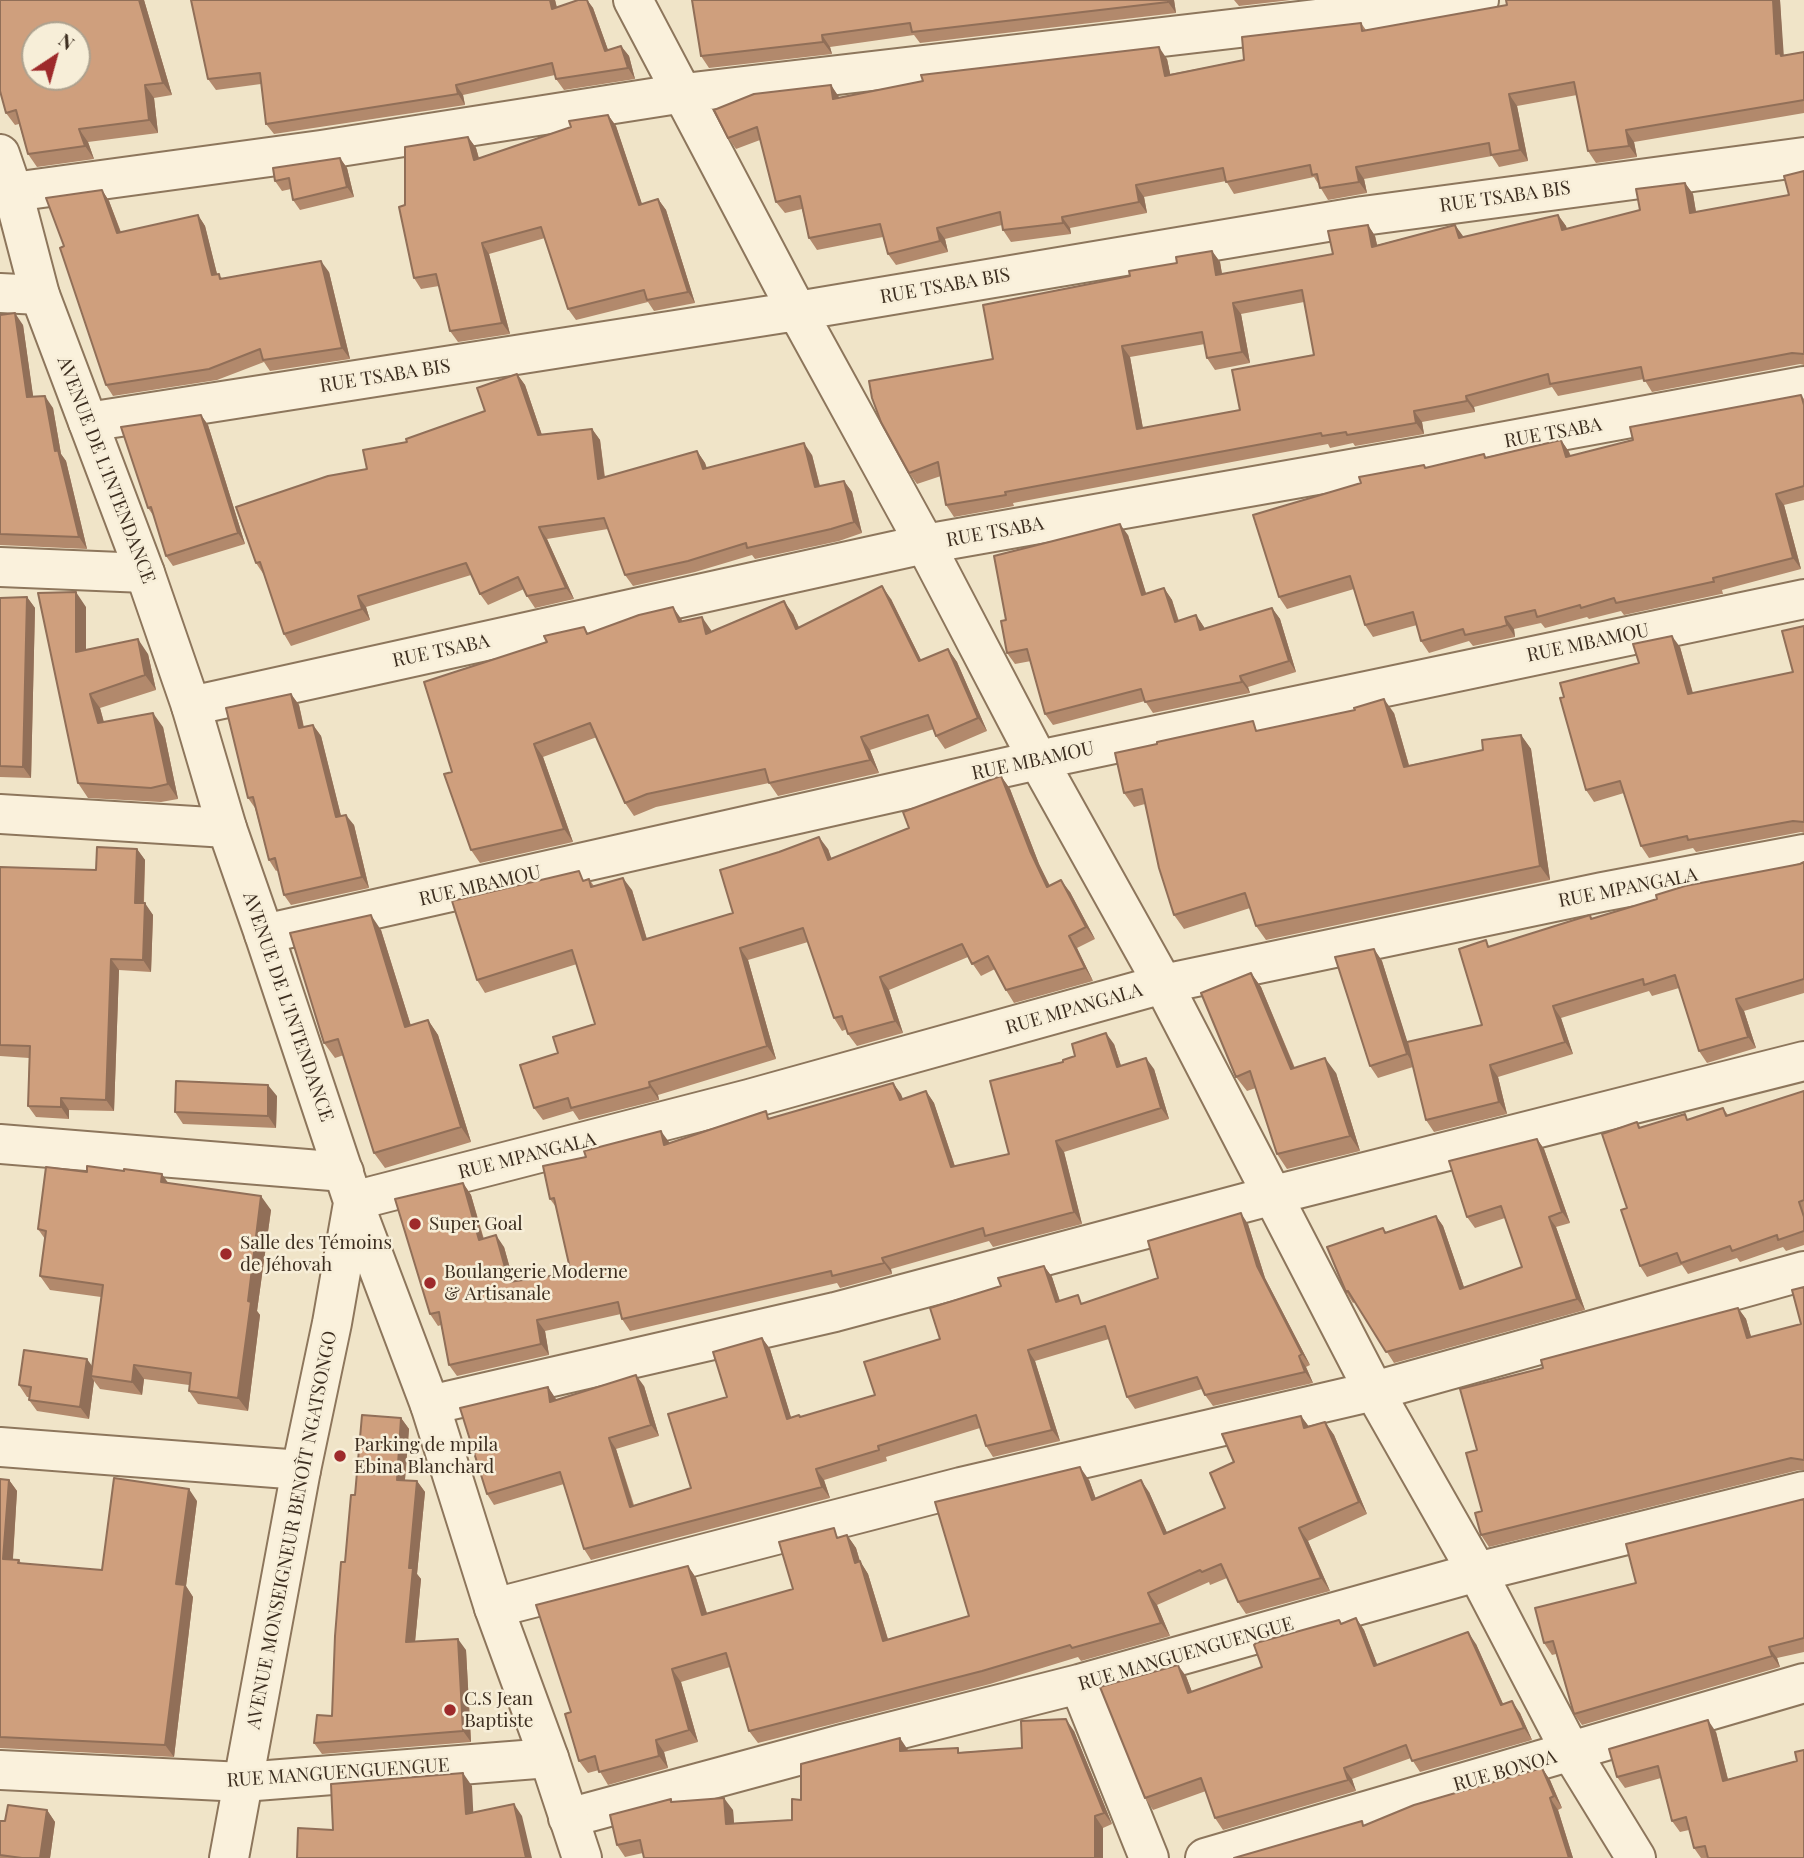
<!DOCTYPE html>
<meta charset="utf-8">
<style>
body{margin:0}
#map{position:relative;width:1804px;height:1858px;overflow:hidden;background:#f0e4c8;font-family:"Playfair Display",serif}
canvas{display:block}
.north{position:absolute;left:21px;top:21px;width:70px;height:70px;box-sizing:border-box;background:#f7eed8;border:2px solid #ada18e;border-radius:50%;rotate:36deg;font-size:19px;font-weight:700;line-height:28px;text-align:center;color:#3d2e20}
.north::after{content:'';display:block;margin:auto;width:24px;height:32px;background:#9e2a2b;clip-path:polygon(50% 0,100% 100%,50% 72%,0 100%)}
</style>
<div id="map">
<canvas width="1804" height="1858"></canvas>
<div class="north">N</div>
</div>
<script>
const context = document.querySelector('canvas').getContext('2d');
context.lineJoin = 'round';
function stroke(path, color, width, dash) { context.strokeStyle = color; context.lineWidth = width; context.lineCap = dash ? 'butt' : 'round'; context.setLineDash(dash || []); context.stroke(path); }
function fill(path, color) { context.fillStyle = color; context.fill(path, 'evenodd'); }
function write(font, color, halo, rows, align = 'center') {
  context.font = font + ' "Playfair Display",serif'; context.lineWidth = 5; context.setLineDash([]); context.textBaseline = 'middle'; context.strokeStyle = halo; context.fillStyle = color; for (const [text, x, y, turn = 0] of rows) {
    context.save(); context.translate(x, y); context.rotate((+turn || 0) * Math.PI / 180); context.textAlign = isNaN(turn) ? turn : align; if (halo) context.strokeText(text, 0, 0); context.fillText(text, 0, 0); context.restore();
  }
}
const minor = new Path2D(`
 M633 0 797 311 925 544 1038 760 1163 984 1374 1391 1477 1572 1571 1752 1636 1858
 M13 192 321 150 684 93 1479 0
 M0 293 40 295
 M88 422 797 311 1363 216 1804 157
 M0 567 145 573
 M191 706 925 544 1436 454 1804 386
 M0 814 227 828
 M264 934 1038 760 1804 599
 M0 1144 344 1172
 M353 1201 749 1099 1163 984 1602 892 1804 854
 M430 1405 835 1312 1274 1195 1804 1061
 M0 1447 301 1470
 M494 1608 961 1487 1374 1391 1804 1271
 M1079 1684 1149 1858
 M0 1770 243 1782 549 1758
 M568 1818 842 1744 1079 1684 1477 1572 1804 1491
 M1205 1858 1804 1683`);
const tertiary = new Path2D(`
 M0 154 13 192 40 295 145 573 191 706 227 828 264 934 353 1201 430 1405 494 1608 549 1758 582 1858
 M229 1858 301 1470 332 1323 353 1203`);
stroke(minor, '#8d765c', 42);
stroke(tertiary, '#8d765c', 42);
stroke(minor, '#faf1dc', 38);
stroke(tertiary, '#faf1dc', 38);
fill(new Path2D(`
 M144 0 172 95 154 98 158 133 88 142 94 159 37 167 28 154 19 124 15 125 6 113Z
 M555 0 557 8 578 0H587L593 8 608 50 621 46 629 56 635 79 564 90 556 79 555 75 463 95 465 105 274 134 266 124 261 84 216 90 208 79Z
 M692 0H1174L1176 13 920 43 914 35 830 47 832 54 709 68 701 56Z
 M1234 0H1291L1239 6Z
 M1506 0H1780L1783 55 1804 52V113L1634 142 1637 157 1596 163 1588 151 1577 95 1517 106 1528 161 1499 167 1492 156 1364 179 1367 193 1328 200 1314 177 1234 194 1226 181 1144 197 1147 213 1070 228 1071 234 1011 242 1003 230 1002 225 945 239 948 252 896 265 888 254 883 237 817 250 809 238 802 209 785 213 776 202 760 140 736 149 728 138 831 85 839 98 1167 59 1170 74 1244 60 1361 23 1366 30 1507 5Z
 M608 115 616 126 642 204 658 199 666 210 695 303 654 311 648 302 576 320 568 309 545 238 489 254 510 334 458 342 450 331 439 286 421 289 414 278 468 137 476 148 479 158Z
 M340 158 347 168 354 197 300 210 293 200 291 189 282 191 275 181Z
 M1804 171V365L1800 364 1652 392 1644 379 1558 396 1552 387 1474 407 1475 412 1422 422 1424 434 1355 446 1353 443 1330 448 1328 444 1013 503 1014 506 954 517 946 505 941 476 917 484 909 473 993 359 1130 276 1177 263 1212 251 1220 262 1222 274 1333 254 1368 225 1375 236 1377 245 1455 225 1463 237 1558 215 1566 226 1567 229 1640 210 1685 183 1693 194 1696 212 1789 195ZM1304 302 1314 355 1240 410 1143 428 1130 357 1205 344 1207 358 1215 370 1250 363 1241 314Z
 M102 190 109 201 121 232 198 215 205 226 217 274 222 278 329 272 350 359 270 371 264 362 217 380 113 396 106 385 64 246Z
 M0 315 23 325 33 397 53 408 61 454 66 461 87 549 0 545Z
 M517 374 525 385 542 435 592 429 600 440 605 477 697 451 705 463 707 468 812 455 820 486 844 481 852 492 862 533 839 541 755 559 752 555 695 572 633 586 625 575 608 529 547 539 574 599 535 608 527 596 524 589 488 605 480 594 471 575 366 607 370 620 291 646 284 634 264 575 256 563 367 469 407 442 485 411Z
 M1801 395 1804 399V500L1784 505 1801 569 1722 590 1723 594H1721L1624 615 1621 611 1589 619 1587 617 1545 628 1541 623 1514 629 1515 637 1473 646 1469 641 1429 653 1421 641 1417 625 1373 637 1365 625 1354 589 1287 609 1279 597 1361 483 1424 465 1426 468 1484 454 1486 457 1561 440 1569 452 1571 456Z
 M201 415 208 425 245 544 173 566 166 556 155 518 148 508Z
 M1128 535 1146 594 1164 588 1172 600 1179 621 1196 615 1205 629 1272 608 1280 619 1296 672 1248 687 1250 693 1153 713 1145 701 1053 725 1045 714 1031 661 1015 664 1007 653 1006 620Z
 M27 597 35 608 31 778 0 777V598Z
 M891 599 921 660 948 649 957 662 987 731 945 749 936 736 934 729 870 750 879 773 778 796 769 783 656 807 634 816 625 803 597 737 543 757 573 842 480 863 471 850 452 772 588 633 683 621 711 630V632L793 614 799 627Z
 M86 607V650L148 654 156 690 100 708 104 722 163 727 178 799 161 802 88 798 78 783Z
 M1804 626V833L1801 832 1696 852 1693 848 1649 858 1641 846 1624 793 1594 802 1586 790 1564 697 1639 663 1680 647 1693 693 1793 672Z
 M291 694 299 705 304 727 313 725 321 736 341 816 354 825 369 888 291 905 284 895 278 870 276 871 269 860 255 808 248 798Z
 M1394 713 1409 765 1483 750 1521 735 1531 749 1550 880 1266 940 1256 926 1250 908 1184 929 1174 915 1145 804 1134 807 1124 793 1260 730Z
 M1001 776 1010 789 1039 864 1050 886 1070 892 1095 939 1077 948 1093 981 1014 1003 1006 990 995 969 981 976 968 957 889 990 903 1033 857 1046 848 1034 847 1029 842 1031 834 1018 808 942 748 960 776 1059 658 1095 659 1100 579 1120 573 1111 543 1120 534 1108 558 1053 595 1024 577 964 485 993 477 980 585 880 589 879 594 886 632 890 647 939 733 913 828 849 831 859 909 828Z
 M137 849 145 860 144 903 153 915 151 972 119 970 114 1111 69 1110V1119L36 1117 28 1106 29 1058 0 1056V867L96 870Z
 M1804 862V993L1744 1011 1756 1048 1707 1063 1699 1051 1679 988 1652 996 1649 991 1561 1018 1573 1054 1498 1077 1507 1114 1434 1132 1426 1120 1413 1067 1378 1078 1370 1066 1374 949 1382 961 1407 1042 1482 1025 1490 946Z
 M381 930 411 1026 428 1020 438 1035 471 1142 385 1168 374 1153 344 1055 335 1058 324 1043Z
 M1251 973 1261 987 1295 1068 1336 1073 1360 1151 1287 1169 1277 1154 1256 1088 1247 1091 1236 1077Z
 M1114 1044 1121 1066 1154 1069 1169 1119 1064 1152 1082 1224 993 1247 989 1241 891 1269 892 1274 840 1288 837 1283 630 1331 622 1319 621 1314 545 1331 549 1355 457 1376 449 1365 441 1325 438 1326 430 1314 463 1183 471 1195 484 1239 504 1247 514 1282 571 1273 556 1207 550 1199 669 1142V1144L771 1119 893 1083 903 1099 926 1091 934 1103 955 1166 1009 1154 1063 1062Z
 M1804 1091V1245L1786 1251 1783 1247 1740 1262 1737 1258 1688 1274 1682 1265 1647 1277 1640 1266 1627 1208 1637 1122 1641 1128 1689 1120 1723 1108 1728 1115Z
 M277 1096 276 1128 183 1124 175 1112Z
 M1537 1139 1544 1149 1570 1223 1556 1227 1585 1310 1394 1363 1355 1302 1353 1303 1346 1292 1383 1228 1386 1232 1436 1216 1443 1226 1464 1287 1522 1267 1505 1218 1475 1228 1467 1217Z
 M87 1172 169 1184 271 1210 257 1311 260 1315 248 1411 198 1404 189 1391V1385L144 1379 142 1395 100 1389 94 1381 89 1419 37 1411 29 1400V1397H27L19 1385 92 1366 101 1297 50 1290 40 1276 45 1239 38 1229Z
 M1248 1224 1265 1278 1310 1365 1306 1367 1313 1383 1213 1406 1205 1395 1202 1389 1135 1409 1127 1397 1109 1339 1035 1361 1060 1441 993 1457 986 1446 980 1428 886 1457 887 1461 824 1480 830 1498 591 1560 584 1549 564 1484 494 1505 487 1494 548 1387 556 1400 644 1386 659 1436 616 1449 634 1505 691 1488 727 1397 762 1338 770 1349 791 1418 801 1417 875 1395 1001 1286 1044 1266 1052 1277 1060 1301 1084 1303 1158 1278Z
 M1804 1287V1470H1799L1489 1547 1481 1535 1482 1511 1477 1450 1543 1368 1738 1308 1746 1319 1751 1337 1801 1324Z
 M1301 1416 1309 1427 1325 1422 1334 1435 1367 1514 1308 1541 1330 1591 1246 1614 1238 1602 1227 1578 1210 1585 1209 1582 1157 1605 1170 1636 1081 1661 1078 1657 990 1684 758 1743 749 1731 730 1667 681 1682 698 1742 664 1752 668 1768 608 1785 599 1770 588 1773 579 1761 571 1712 688 1566 696 1578 707 1613 793 1589 840 1537 847 1535 856 1548 860 1561 868 1574 888 1639 969 1616 1089 1480 1096 1499 1149 1492 1167 1533 1225 1508 1234 1462Z
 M401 1418 409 1429 405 1480 417 1481 425 1492 417 1574 421 1579 415 1641 466 1650 471 1742 322 1754 314 1743 332 1716 345 1562 355 1495Z
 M0 1479 9 1480 17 1491 13 1559 19 1560 21 1563 102 1570 197 1501 186 1586 193 1597 174 1757 0 1748Z
 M1804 1499V1652L1777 1658 1780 1667 1582 1725 1574 1714 1556 1654 1552 1655 1544 1643 1636 1583Z
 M1356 1618 1364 1630 1377 1665 1476 1644 1503 1704 1520 1713 1532 1740 1420 1772 1411 1758 1352 1779 1356 1791 1223 1830 1215 1818 1206 1791 1153 1810 1145 1798 1186 1676 1192 1692 1262 1667 1342 1623Z
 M1074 1731 1112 1824 1103 1828 643 1853 625 1857 617 1845 673 1802 733 1810 734 1823 792 1820 801 1800 908 1750 961 1752 1022 1748Z
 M1716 1732 1728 1779 1797 1761 1804 1858H1701L1694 1848 1689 1830 1680 1832 1672 1821 1661 1778 1625 1788 1617 1777Z
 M1542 1768 1550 1780 1562 1808 1558 1810 1573 1858H1234L1365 1825Z
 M47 1810 55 1822 50 1858H0V1821H5Z`), '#b2896c');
fill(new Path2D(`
 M139 0H144L172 95 163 83Z
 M550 0H555L560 20 552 9Z
 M587 0 593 8 612 61 605 51Z
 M1168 0H1174L1176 13 1168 2Z
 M1773 0H1780L1784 58 1776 54Z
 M822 35 830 47 832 54 823 42Z
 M621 46 629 56 635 79 628 68Z
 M1159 47 1167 59 1173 87 1165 76Z
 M145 85 154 98 158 133 149 120Z
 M456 85 463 95 465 105 458 94Z
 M831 85 839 97 841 111 833 99Z
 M1509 94 1517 106 1528 161 1520 150Z
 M608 115 616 126 646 216 639 205Z
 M79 129 88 142 94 159 85 146Z
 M1626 130 1634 142 1637 157 1629 146Z
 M468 137 476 148 482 171 474 160Z
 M340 158 347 168 354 197 347 187Z
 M1356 167 1364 179 1367 193 1359 182Z
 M1685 183 1693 194 1698 224 1690 213Z
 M1136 185 1144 197 1147 213 1139 202Z
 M102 190 109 201 125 244 117 233Z
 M658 199 666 210 695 303 688 292Z
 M198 215 205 226 220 286 212 275Z
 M1558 215 1566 226 1570 241 1562 230Z
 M1062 217 1070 228 1071 234 1063 223Z
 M1368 225 1375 236 1380 258 1372 247Z
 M1455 225 1463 236 1467 249 1459 238Z
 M937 228 945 239 948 252 940 241Z
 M482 243 489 254 510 334 502 323Z
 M1212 251 1220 262 1224 286 1216 275Z
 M321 261 329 272 350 359 342 348Z
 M1233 303 1241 314 1250 363 1242 352Z
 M15 313 23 325 35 409 27 397Z
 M1122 346 1130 357 1145 440 1137 429Z
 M517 374 525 385 546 447 538 435Z
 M45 396 53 408 61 454 66 461 87 549 79 537 55 451Z
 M1466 396 1474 407 1475 412 1467 401Z
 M1414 411 1422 422 1424 434 1416 423Z
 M201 415 208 425 245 544 238 533Z
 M592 429 600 440 606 490 598 479Z
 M1561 440 1569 452 1574 469 1566 457Z
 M804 443 812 455 823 499 815 487Z
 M697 451 705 463 710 480 703 469Z
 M844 481 852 492 862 533 854 522Z
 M1776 494 1784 505 1801 569 1793 558Z
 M1120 524 1128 535 1150 606 1142 595Z
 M539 527 547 539 574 599 566 588Z
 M882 586 891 599 928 674 919 661Z
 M1164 588 1172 600 1182 633 1175 622Z
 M76 592 86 607V666L76 652Z
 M358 596 366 607 370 620 362 609Z
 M27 597 35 608 31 778 23 767Z
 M784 601 793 614 805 642 796 629Z
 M673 607 682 620 688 635 679 622Z
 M1272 608 1280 619 1296 672 1289 661Z
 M1196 615 1204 627 1208 641 1200 630Z
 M702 617 711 630 715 647 706 634Z
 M1505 617 1514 629 1515 637 1507 625Z
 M1672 636 1680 647 1696 705 1688 694Z
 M138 639 148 654 156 690 145 675Z
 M948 649 957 662 987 731 978 718Z
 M1240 676 1248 687 1250 693 1242 682Z
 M90 694 100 708 108 738 98 723Z
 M291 694 299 705 306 739 299 728Z
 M1384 699 1394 713 1413 780 1404 767Z
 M153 713 163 727 178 799 168 784Z
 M313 725 321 736 344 828 336 817Z
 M1521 735 1531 749 1550 880 1540 866Z
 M861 737 870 750 879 773 870 760Z
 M534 744 543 757 573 842 564 829Z
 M1001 776 1010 789 1039 864 1056 899 1047 887 1030 851Z
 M346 815 354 825 369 888 362 877Z
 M819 837 828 849 837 873 828 860Z
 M137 849 145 860 143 915 135 903Z
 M623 878 632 890 651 953 643 940Z
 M1061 880 1070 892 1095 939 1086 927Z
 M145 903 153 915 151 972 143 960Z
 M371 915 381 930 416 1042 405 1027Z
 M1069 936 1077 948 1093 981 1085 968Z
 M740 948 748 960 776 1059 767 1046Z
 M1374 949 1382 961 1415 1066 1407 1054Z
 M111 959 119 970 114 1111 106 1100Z
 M1251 973 1261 987 1301 1084 1291 1069Z
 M880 977 889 990 903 1033 895 1021Z
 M1736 999 1744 1011 1756 1048 1748 1037Z
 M1553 1006 1561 1018 1573 1054 1565 1042Z
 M428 1020 438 1035 471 1142 461 1127Z
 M1106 1033 1114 1044 1125 1078 1117 1067Z
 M1146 1058 1154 1069 1169 1119 1161 1108Z
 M1325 1058 1336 1073 1360 1151 1350 1136Z
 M1490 1065 1498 1077 1507 1114 1499 1102Z
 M649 1082 658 1095 659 1100 650 1087Z
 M893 1083 901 1094 908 1111 900 1100Z
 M268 1085 277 1096 276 1128 268 1116Z
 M926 1091 934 1103 959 1179 951 1167Z
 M61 1098 69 1110V1119L61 1107Z
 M661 1131 669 1142 673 1157 664 1145Z
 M1537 1139 1544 1149 1570 1223 1562 1212Z
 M1056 1141 1064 1152 1082 1224 1074 1212Z
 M162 1174 171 1187 161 1182Z
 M463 1183 471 1195 487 1252 479 1240Z
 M261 1196 271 1210 257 1311 260 1315 248 1411 238 1398 248 1301Z
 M1241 1213 1248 1224 1265 1278 1310 1365 1302 1354 1257 1266Z
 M1436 1216 1443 1226 1468 1299 1460 1289Z
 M1549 1217 1556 1227 1585 1310 1577 1299Z
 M496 1235 504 1247 517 1294 509 1282Z
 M882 1258 891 1269 892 1274 884 1263Z
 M1044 1266 1052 1277 1064 1314 1056 1302Z
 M1738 1308 1746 1319 1755 1350 1747 1338Z
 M537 1320 545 1331 549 1355 541 1344Z
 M762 1338 770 1349 795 1430 787 1419Z
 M1028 1350 1035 1361 1060 1441 1052 1430Z
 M1299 1356 1306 1367 1313 1383 1305 1372Z
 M87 1359 95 1370 91 1376 94 1381 89 1419 80 1407Z
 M134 1365 144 1379 142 1395 132 1382Z
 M636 1375 644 1386 659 1436 651 1425Z
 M548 1387 556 1399 558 1413 550 1402Z
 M1301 1416 1310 1428H1304Z
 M401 1418 409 1429 404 1491 397 1480Z
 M1325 1422 1334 1435 1367 1514 1359 1502Z
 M609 1438 616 1449 637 1518 630 1507Z
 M1080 1467 1089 1480 1101 1513 1092 1500Z
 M816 1469 824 1480 830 1498 822 1487Z
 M9 1480 17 1491 12 1571 3 1559Z
 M1141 1480 1149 1492 1173 1546 1164 1534Z
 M417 1481 425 1492 417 1574 421 1579 414 1653 406 1642 409 1568Z
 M189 1489 197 1501 186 1586 193 1597 174 1757 165 1745 176 1584Z
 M1299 1528 1308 1541 1330 1591 1321 1578Z
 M847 1535 856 1548 864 1576 855 1563Z
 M860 1561 868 1574 892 1653 883 1641Z
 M688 1566 696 1578 711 1627 702 1615Z
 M1148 1593 1157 1605 1170 1636 1161 1623Z
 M1356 1618 1364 1630 1382 1677 1374 1666Z
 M1468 1632 1476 1644 1509 1717 1501 1705Z
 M458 1639 466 1650 471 1742 463 1731Z
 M1769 1647 1777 1658 1780 1667 1772 1656Z
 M1178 1665 1186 1676 1197 1705 1188 1693Z
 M672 1669 681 1682 698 1742 689 1730Z
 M1512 1701 1520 1713 1532 1740 1524 1728Z
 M1066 1719 1074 1731 1112 1824 1104 1813Z
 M1708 1720 1716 1732 1731 1792 1723 1781Z
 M900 1738 908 1750V1763L900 1751Z
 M656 1740 664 1752 668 1768 659 1756Z
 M1344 1768 1352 1779 1356 1791 1348 1780Z
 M1542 1768 1550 1780 1562 1808 1554 1796Z
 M463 1773 472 1786 474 1827 466 1814Z
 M724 1798 733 1810 735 1836 726 1824Z
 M1550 1798 1558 1810 1573 1858H1569Z
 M514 1804 522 1816 532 1858H526Z
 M47 1810 55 1822 50 1858H40Z
 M1095 1816 1103 1828V1858H1095Z`), '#916f58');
const building = new Path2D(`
 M0 0H139L163 83 145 85 149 120 79 129 85 146 28 154 16 110 6 113 0 91ZM35 35H77V77H35Z
 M191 0H550L552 9 578 0H587L605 51 621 46 628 68 556 79 552 63 456 85 458 94 266 124 260 73 208 79Z
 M692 0H1168V2L912 32 910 23 822 35 823 42 701 56Z
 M1506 0H1773L1776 54 1780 53 1781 56 1804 52V100L1626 130 1629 146 1588 151 1574 82 1509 94 1520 150 1491 155 1489 143 1356 167 1359 182 1320 188 1317 174 1312 175 1310 165 1226 182 1223 168 1136 185 1139 202 1062 217 1063 223 1003 230 1000 212 937 228 940 241 888 254 880 224 809 238 800 196 776 202 757 127 728 138 714 110 754 94 831 85 833 99 923 81 921 75 1159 47 1165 76 1244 60 1242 37 1361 23 1362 31 1507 5Z
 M608 115 639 205 658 199 688 292 647 300 644 290 568 309 541 227 482 243 502 323 450 331 436 274 414 278 399 207 405 205V147L468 137 474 160 571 127 569 121Z
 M340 158 347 187 293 200 289 178 275 181 273 168Z
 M1804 171V354L1792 353 1644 381 1641 367 1550 384 1548 374 1466 396 1467 401 1414 411 1416 423 1347 435 1346 432 1322 436 1321 433 1005 492 1006 495 946 505 938 462 909 473 881 422 872 398 869 381 993 359 983 305 1130 276 1129 271 1177 263 1176 257 1212 251 1216 275 1333 254 1328 231 1368 225 1372 247 1455 225 1459 238 1558 215 1562 230 1640 210 1636 189 1685 183 1690 213 1789 195 1784 176ZM1302 290 1314 355 1232 370 1240 410 1137 429 1122 346 1202 332 1207 358 1242 352 1233 303Z
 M102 190 117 233 198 215 212 275 219 274 220 279 321 261 342 348 263 360 260 349 209 369 106 385 60 248 64 246 46 198Z
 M15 313 27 397 45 396 55 451 58 450 79 537 0 534V315Z
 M517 374 538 435 592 429 598 479 697 451 703 469 804 443 815 487 844 481 854 522 831 529 747 548 746 543 688 561 625 575 604 518 539 527 566 588 527 596 518 577 480 594 466 563 358 596 362 609 284 634 260 562 256 563 236 507 328 476 367 469 363 450 407 442 406 439 485 411 477 388Z
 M1801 395 1804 405V486L1776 494 1793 558 1713 578 1714 582H1712L1616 603 1614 598 1581 608 1580 605 1537 617 1535 610 1505 617 1507 625 1501 627 1465 635 1463 629 1421 641 1413 612 1365 625 1350 576 1279 597 1253 515 1361 483 1359 477 1424 465 1425 468 1484 454 1485 458 1561 440 1566 457 1633 440 1630 427Z
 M201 415 238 533 166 556 151 507 148 508 121 427Z
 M1120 524 1142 595 1164 588 1175 622 1196 615 1200 630 1272 608 1289 661 1240 676 1242 682 1145 702 1141 689 1045 714 1027 649 1007 653 1001 621 1006 620 994 556Z
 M882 586 919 661 948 649 978 718 936 736 928 715 861 737 870 760 769 783 765 769 647 794 625 803 590 723 534 744 564 829 471 850 444 774 452 772 424 682 547 642 544 636 584 627 587 634 639 615 673 607 679 622 702 617 706 634 784 601 796 629Z
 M76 592V652L138 639 145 675 90 694 98 723 153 713 168 784 151 788 78 783 38 593Z
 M27 597 23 767 0 766V598Z
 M1804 626V822L1793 821 1688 840 1687 836 1641 846 1620 781 1586 790 1560 698 1564 697 1560 683 1639 663 1633 644 1672 636 1688 694 1793 672 1782 631Z
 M291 694 299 728 313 725 336 817 346 815 362 877 284 895 275 858 269 860 253 797 248 798 226 708Z
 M1384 699 1404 767 1483 750 1482 740 1521 735 1540 866 1256 926 1245 893 1174 915 1159 868 1142 789 1124 793 1115 753 1157 744V742L1253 721 1256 731 1355 710 1354 708Z
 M1001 776 1030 851 1047 887 1061 880 1086 927 1069 936 1085 968 1006 990 988 956 972 964 962 944 880 977 895 1021 848 1034 842 1016 834 1018 803 928 740 948 767 1046 649 1082 650 1087 571 1108 568 1098 534 1108 520 1065 558 1053 553 1037 595 1024 572 950 477 980 452 901 579 871 583 881 589 879 591 887 623 878 643 940 733 913 720 870 779 852 819 837 828 860 909 828 903 812Z
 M97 847 137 849 135 903H145L143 960 111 959 106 1100 61 1098V1107L28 1106 30 1046 0 1045V867L96 870Z
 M1804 862V979L1736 999 1748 1037 1699 1051 1675 975 1644 985 1643 979 1553 1006 1565 1042 1490 1065 1499 1102 1426 1120 1407 1042 1482 1025 1459 949 1486 940 1488 947 1590 915 1591 919 1657 899 1656 895 1685 886 1800 864Z
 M371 915 405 1027 428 1020 461 1127 374 1153 338 1039 324 1043 290 933Z
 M1374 949 1407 1054 1370 1066 1335 957Z
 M1251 973 1291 1069 1325 1058 1350 1136 1277 1154 1250 1071 1236 1077 1201 993Z
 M1106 1033 1117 1067 1146 1058 1161 1108 1056 1141 1074 1212 985 1236 983 1228 882 1258 884 1263 832 1276 831 1271 622 1319 618 1302 537 1320 541 1344 449 1365 439 1312 430 1314 395 1199 463 1183 479 1240 496 1235 509 1282 571 1273 554 1198 550 1199 543 1166 586 1157 584 1151 661 1131 664 1145 766 1111 768 1119 893 1083 900 1100 926 1091 951 1167 1009 1154 990 1081 1063 1062V1060L1075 1056 1072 1044Z
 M176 1081 268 1085V1116L175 1112Z
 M1804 1091V1200L1799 1202 1804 1217V1231L1778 1240 1777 1235 1732 1251 1730 1246 1681 1263 1677 1253 1640 1266 1621 1210 1627 1208 1602 1134 1637 1122 1639 1128 1685 1114 1687 1120 1723 1108 1726 1116Z
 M1537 1139 1562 1212 1549 1217 1577 1299 1386 1352 1348 1291 1346 1292 1327 1247 1383 1228 1385 1233 1436 1216 1460 1289 1522 1267 1501 1206 1467 1217 1449 1161Z
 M87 1166 124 1171V1169L162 1174 161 1182 261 1196 248 1301 251 1302 238 1398 189 1391 191 1373 134 1365 132 1382 91 1376 103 1285 40 1276 46 1231 38 1229 46 1167 87 1172Z
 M1241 1213 1257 1266 1302 1354 1299 1356 1305 1372 1205 1395 1197 1377 1127 1397 1105 1326 1028 1350 1052 1430 986 1446 976 1415 878 1446 879 1450 816 1469 822 1487 584 1549 560 1472 487 1494 460 1408 548 1387 550 1402 636 1375 651 1425 609 1438 630 1507 691 1488 668 1414 727 1397 713 1352 762 1338 787 1419 799 1415 800 1417 875 1395 864 1362 940 1339 930 1308 1001 1286 998 1278 1044 1266 1056 1302 1078 1295 1081 1304 1158 1278 1148 1241Z
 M1804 1287V1460L1791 1458 1481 1535 1475 1513 1482 1511 1466 1453 1477 1450 1460 1389 1543 1368 1541 1360 1738 1308 1747 1338 1801 1324 1792 1290Z
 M24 1350 87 1359 80 1407 29 1400 31 1387 19 1385Z
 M362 1415 401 1418 397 1480 417 1481 409 1568H413L406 1642 458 1639 463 1731 314 1743 317 1715 332 1716 335 1636 341 1562H345L351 1495H355Z
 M1301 1416 1304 1428 1325 1422 1359 1502 1299 1528 1321 1578 1238 1602 1221 1564 1202 1572 1200 1570 1148 1593 1161 1623 1072 1648 1070 1645 982 1671 749 1731 726 1653 672 1669 689 1730 656 1740 659 1756 599 1772 595 1756 579 1761 565 1714 571 1712 536 1605 688 1566 702 1615 793 1589 779 1542 834 1528 837 1538 847 1535 855 1563 860 1561 883 1641 969 1616 935 1502 1080 1467 1092 1500 1141 1480 1164 1534 1225 1508 1210 1473 1234 1462 1222 1434Z
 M114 1478 189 1489 176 1584 185 1585 165 1745 0 1737V1479L9 1480 3 1559 19 1560 18 1563 102 1570Z
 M1804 1499V1638L1769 1647 1772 1656 1574 1714 1553 1641 1544 1643 1535 1608 1636 1583 1626 1544Z
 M1356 1618 1374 1666 1468 1632 1501 1705 1512 1701 1524 1728 1412 1761 1406 1745 1344 1768 1348 1780 1215 1818 1201 1778 1145 1798 1100 1687 1178 1665 1188 1693 1262 1667 1254 1645 1256 1643 1339 1620 1341 1624Z
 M1066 1719 1104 1813 1095 1816V1858H644L640 1840 617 1845 610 1815 671 1799V1802L724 1798 726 1824 792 1820V1799L801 1800V1764L900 1738V1751L958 1748V1753L1022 1748 1021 1721Z
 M1708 1720 1723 1781 1797 1761 1795 1752 1804 1750V1858H1708L1705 1846 1694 1848 1686 1817 1672 1821 1658 1766 1617 1777 1609 1749Z
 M1542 1768 1554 1796 1550 1798 1569 1858H1234L1362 1821 1363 1826 1414 1805Z
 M463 1773 466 1814 514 1804 526 1858H297L298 1828 333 1830 331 1784Z
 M8 1805 47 1810 40 1858H22L0 1855V1821H5Z`);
fill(building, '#cf9f7d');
stroke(building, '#916f58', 2);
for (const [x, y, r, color] of [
 [415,1224,7,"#9e2a2b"],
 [226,1254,7,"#9e2a2b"],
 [430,1283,7,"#9e2a2b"],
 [340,1456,7,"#9e2a2b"],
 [450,1710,7,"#9e2a2b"]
]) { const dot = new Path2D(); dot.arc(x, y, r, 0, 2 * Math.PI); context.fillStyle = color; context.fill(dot); stroke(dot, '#f7eed8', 2.5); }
write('19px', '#3d2e20', '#f7eed8', [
 ["RUE TSABA BIS",1505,197,-8],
 ["RUE TSABA BIS",945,286,-10],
 ["RUE TSABA BIS",385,376,-9],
 ["RUE TSABA",1553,433,-10],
 ["AVENUE DE L'INTENDANCE",106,470,69],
 ["RUE TSABA",995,532,-10],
 ["RUE MBAMOU",1588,643,-12],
 ["RUE TSABA",441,651,-12],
 ["RUE MBAMOU",1033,761,-12],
 ["RUE MBAMOU",480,886,-13],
 ["RUE MPANGALA",1628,888,-11],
 ["AVENUE DE L'INTENDANCE",288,1007,71],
 ["RUE MPANGALA",1074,1009,-16],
 ["RUE MPANGALA",527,1156,-14],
 ["AVENUE MONSEIGNEUR BENOÎT NGATSONGO",292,1530,-79],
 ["RUE MANGUENGUENGUE",1186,1654,-16],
 ["RUE BONOA",1505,1771,-16],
 ["RUE MANGUENGUENGUE",338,1773,-4]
]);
write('19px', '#3d2e20', '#f7eed8', [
 ["Super Goal",429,1224],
 ["Salle des Témoins",240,1243],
 ["de Jéhovah",240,1265],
 ["Boulangerie Moderne",444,1272],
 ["& Artisanale",444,1294],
 ["Parking de mpila",354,1445],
 ["Ebina Blanchard",354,1467],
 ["C.S Jean",464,1699],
 ["Baptiste",464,1721]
], 'left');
</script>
